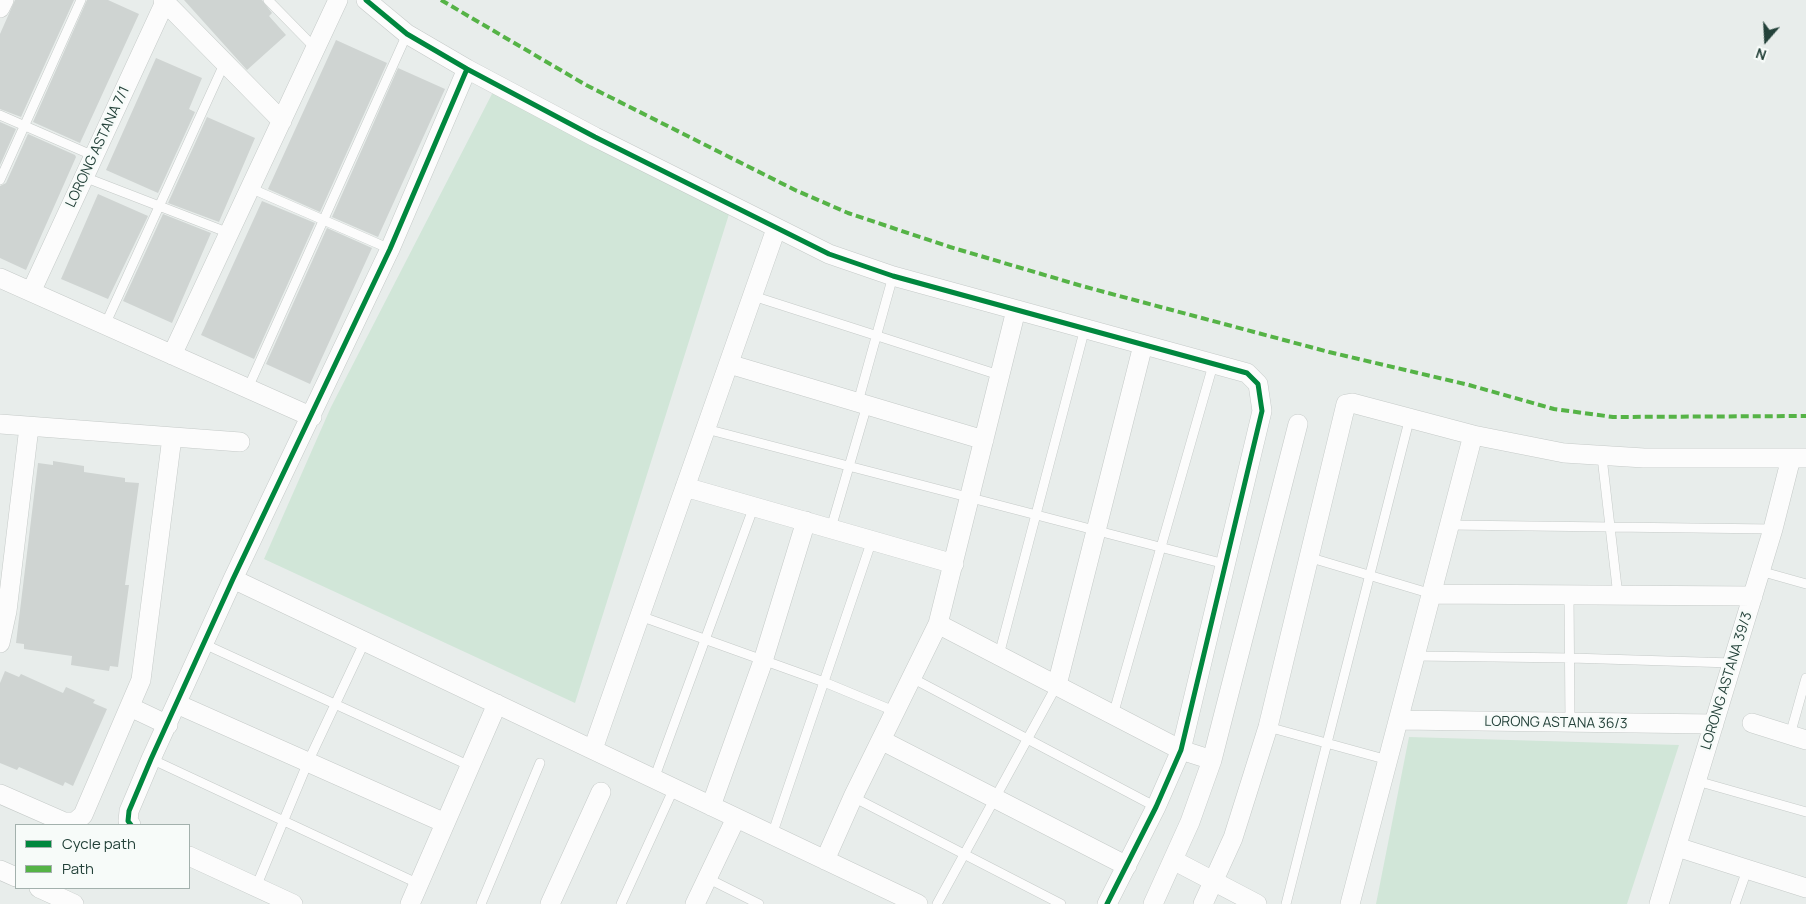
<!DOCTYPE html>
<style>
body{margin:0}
#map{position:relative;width:1806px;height:904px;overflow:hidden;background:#e8edeb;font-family:Manrope,sans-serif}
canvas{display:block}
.legend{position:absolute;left:15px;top:824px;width:175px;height:65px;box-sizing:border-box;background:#f7fbf9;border:1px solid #a3b1ad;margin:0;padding:6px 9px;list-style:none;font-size:15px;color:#24423a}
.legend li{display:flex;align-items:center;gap:10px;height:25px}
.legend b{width:25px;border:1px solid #a3b1ad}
.north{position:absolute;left:1741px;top:15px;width:50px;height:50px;-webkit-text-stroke:4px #f7fbf9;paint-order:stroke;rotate:199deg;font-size:14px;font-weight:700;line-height:20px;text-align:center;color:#24423a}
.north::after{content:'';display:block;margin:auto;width:18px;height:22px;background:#24423a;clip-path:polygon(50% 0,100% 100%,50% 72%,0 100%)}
</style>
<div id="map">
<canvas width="1806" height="904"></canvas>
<ul class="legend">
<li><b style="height:6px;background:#00873e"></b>Cycle path</li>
<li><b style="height:6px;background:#55b346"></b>Path</li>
</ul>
<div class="north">N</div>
</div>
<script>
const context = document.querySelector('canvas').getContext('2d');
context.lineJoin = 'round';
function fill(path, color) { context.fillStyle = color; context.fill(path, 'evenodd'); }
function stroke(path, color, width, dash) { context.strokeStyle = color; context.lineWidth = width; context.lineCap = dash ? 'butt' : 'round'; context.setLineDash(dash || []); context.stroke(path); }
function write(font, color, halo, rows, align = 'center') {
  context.font = font + ' Manrope,sans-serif'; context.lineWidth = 5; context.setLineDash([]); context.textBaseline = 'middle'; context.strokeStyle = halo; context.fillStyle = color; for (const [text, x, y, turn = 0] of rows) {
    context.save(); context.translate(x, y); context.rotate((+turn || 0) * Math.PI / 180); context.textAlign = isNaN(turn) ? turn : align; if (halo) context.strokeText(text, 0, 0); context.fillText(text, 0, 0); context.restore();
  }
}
fill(new Path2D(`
 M494 90 730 211 575 703 264 559 331 407Z
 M1409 737 1679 745 1627 904H1376Z`), '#d1e6d8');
fill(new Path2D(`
 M15 0H74L21 117 0 109V34Z
 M87 0H108L139 14 80 143 33 122Z
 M184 0H262L272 13 269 16 286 35 247 70Z
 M336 40 387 63 320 212 268 189Z
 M156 58 202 78 189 109 195 112 158 193 106 170Z
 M398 68 445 89 378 237 332 217Z
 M207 117 255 138 219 222 168 203Z
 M0 122 16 129 0 165Z
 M28 134 75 155 76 157 26 270 0 258V186L6 183Z
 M98 194 148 216 108 299 61 279Z
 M262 201 315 223 254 359 201 335Z
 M163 214 211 233 172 323 123 301Z
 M327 228 372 248 310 384 266 364Z
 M53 461 84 466V472L125 478V482L139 483 125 585H129L118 667 110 666 109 671 71 665 72 656 24 649V644L16 643 38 463 53 465Z
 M5 671 19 677 21 674 63 693 66 687 95 700 93 703 107 709 73 786 65 782 63 786 19 767 17 770 0 763V683Z`), '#cfd4d2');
const lane = new Path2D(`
 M268 0 315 48
 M0 115 94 156
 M84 177 229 233
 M0 180 81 0
 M250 188 390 249
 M753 296 999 375
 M105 325 225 62
 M248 388 407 34
 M858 402 893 276
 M706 429 1225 564
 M1602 457 1618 596
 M1450 525 1773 529
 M831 528 867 405
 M1308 557 1432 594
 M1760 571 1806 584
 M1569 595 1570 723
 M640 616 824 682 894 711
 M204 644 470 766
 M999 655 1085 328
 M1415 656 1571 658 1732 663
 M912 678 1156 807
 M1113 715 1213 365
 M1268 727 1388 760
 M1790 735 1806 678
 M151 759 419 884
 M654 779 754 506
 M1697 781 1806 812
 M853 797 1061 904
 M772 835 872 540
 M707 878 759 904
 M256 887 308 762 365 641
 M481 904 540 763
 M621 904 674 788
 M937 904 1057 685
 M1286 904 1410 417
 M1735 904 1747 870`);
const street = new Path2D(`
 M163 0 282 121
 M366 0 407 34 467 69 595 137 829 254 893 276 1247 373 1258 384 1262 411 1181 750 1156 807 1107 904
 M0 8 4 0
 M0 278 312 417
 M31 292 165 2
 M172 355 338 0
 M729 364 984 440
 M0 424 240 442
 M685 487 954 564
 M233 579 918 904
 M1432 594 1753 596
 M938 624 1181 750 1212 760
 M0 643 7 611 29 427
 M1057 685 1143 345
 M177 704 445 823
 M130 707 168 725
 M1399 720 1714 724
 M1752 723 1806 740
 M881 740 1127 866
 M593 749 776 229
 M0 794 64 822H75L83 815 141 680 172 437
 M711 806 763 661 806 521
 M131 825 128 821 129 811 151 759 233 579 390 249 467 69
 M1677 847 1806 888
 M189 856 293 904
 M825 860 853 797 938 624 1016 310
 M1173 860 1257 904
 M0 870 16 877
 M39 888 74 904
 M410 904 497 704
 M550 904 601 792
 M695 904 736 818
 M1153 904 1190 822 1212 760 1298 424
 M1203 904 1233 838 1268 727 1346 404 1352 403 1473 435 1564 453 1644 458H1806
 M1350 904 1473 435
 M1659 904 1773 529 1791 458`);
stroke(lane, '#c5cac8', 10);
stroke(street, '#c5cac8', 20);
stroke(lane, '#fcfcfc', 9);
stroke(street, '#fcfcfc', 19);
stroke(new Path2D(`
 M441 0 586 85 795 190 848 213 950 247 1082 286 1329 352 1469 385 1554 409 1613 417 1806 416`), '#55b346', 4, [8, 4]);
stroke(new Path2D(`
 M366 0 407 34 467 69 595 137 829 254 893 276 1247 373 1258 384 1262 411 1181 750 1156 807 1107 904
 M131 825 128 821 129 811 151 759 233 579 390 249 467 69`), '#00873e', 5);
write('14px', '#24423a', '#f7fbf9', [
 ["LORONG ASTANA 7/1",98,147,-65],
 ["LORONG ASTANA 39/3",1727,681,-73],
 ["LORONG ASTANA 36/3",1556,723,1]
]);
</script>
